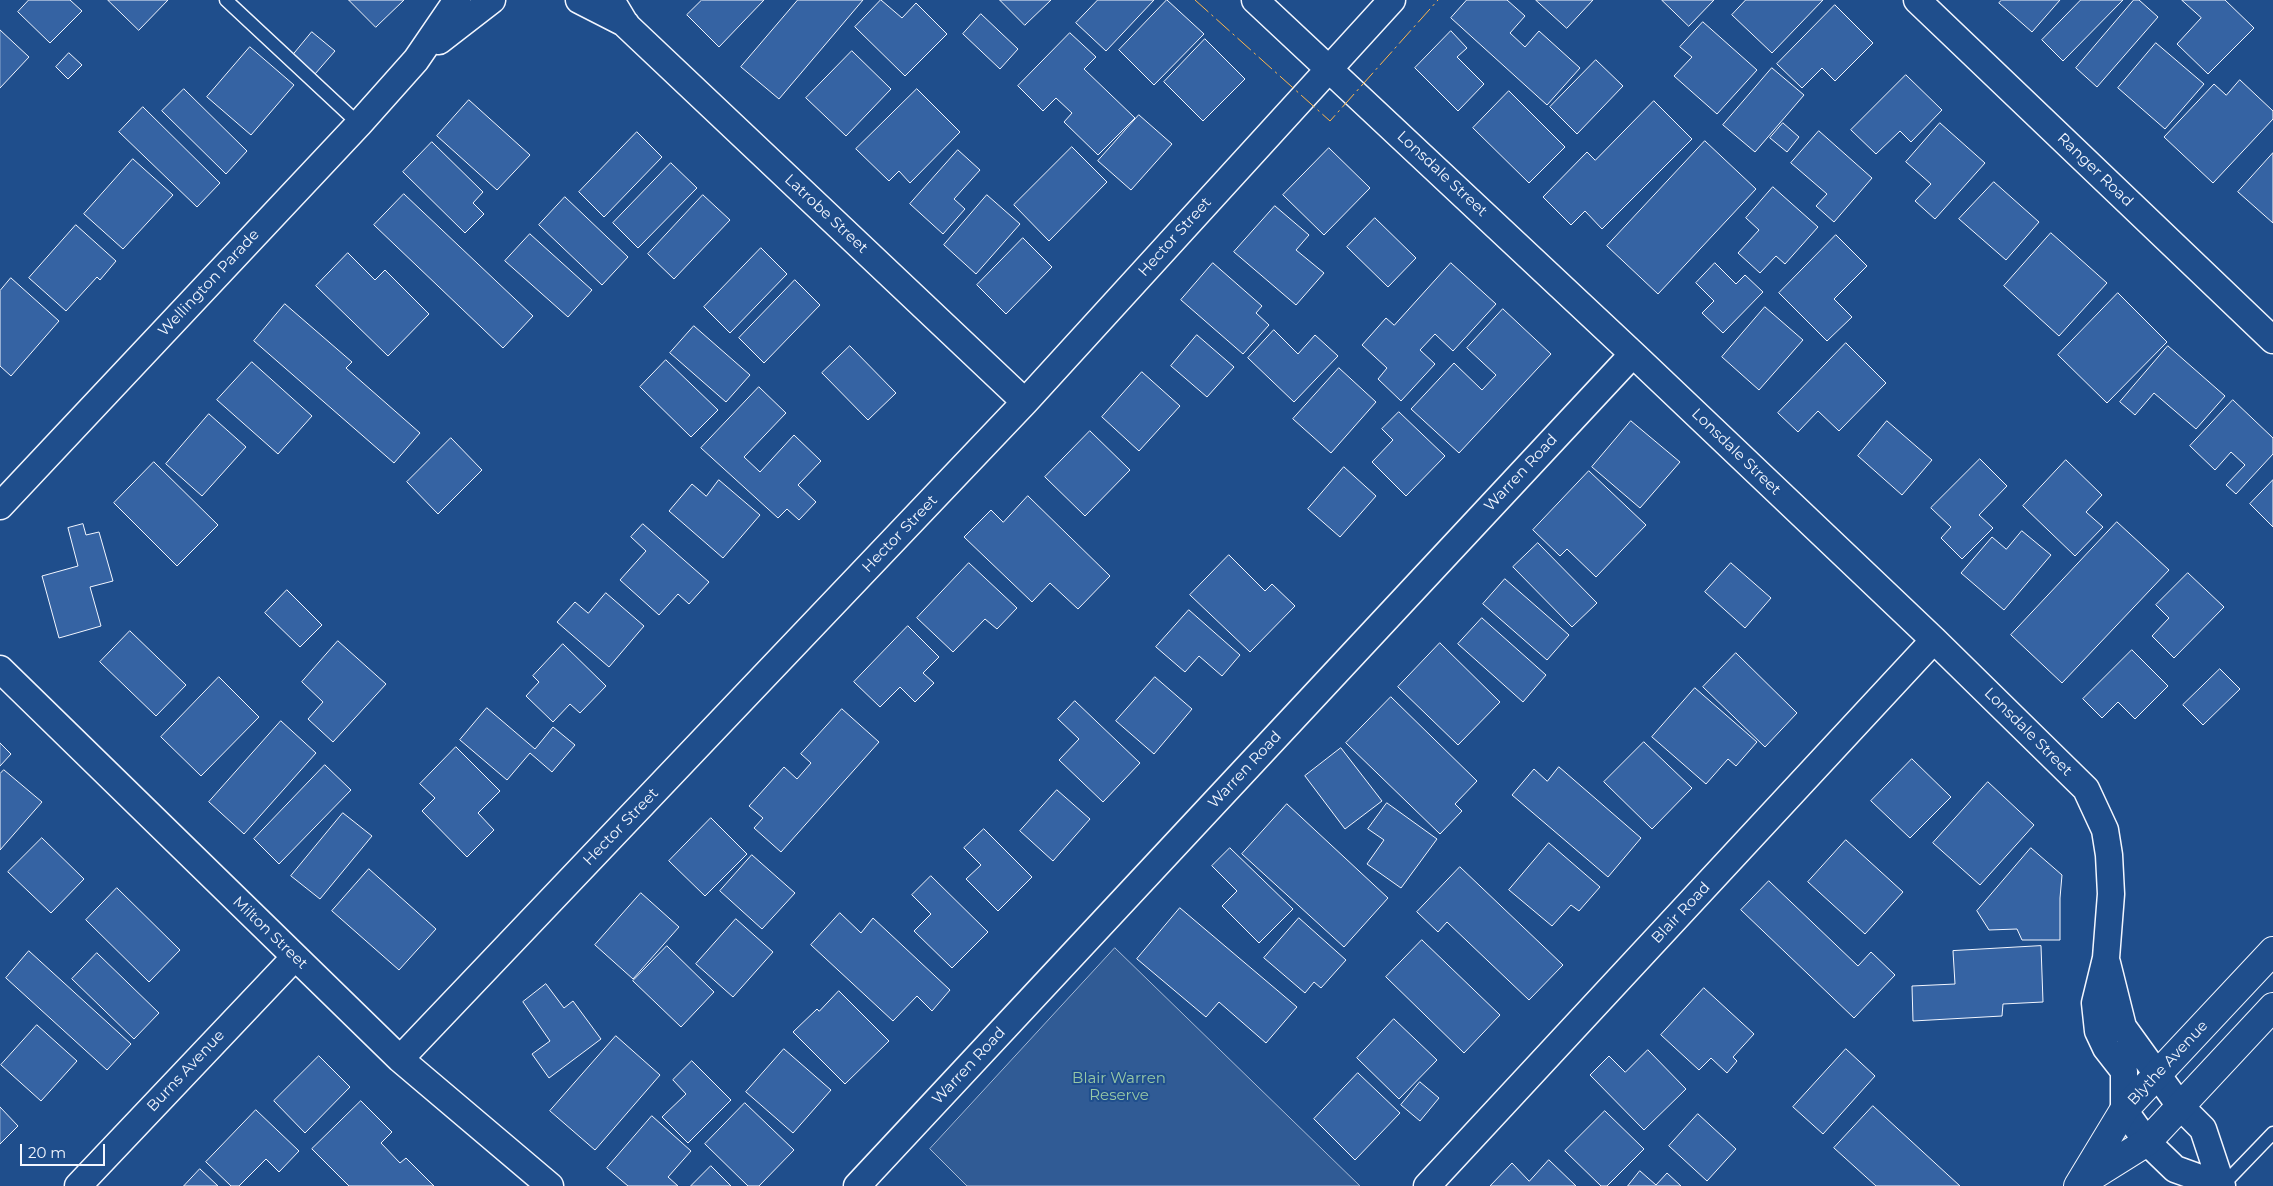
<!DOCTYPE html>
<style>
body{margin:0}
#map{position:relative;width:2273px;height:1186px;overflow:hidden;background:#1f4e8c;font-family:Montserrat,sans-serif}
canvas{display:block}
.scale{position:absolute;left:20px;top:1144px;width:85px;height:22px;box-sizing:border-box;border:2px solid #f2f6ff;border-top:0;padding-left:6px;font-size:15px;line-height:18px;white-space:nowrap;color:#f2f6ff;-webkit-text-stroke:4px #1f4e8c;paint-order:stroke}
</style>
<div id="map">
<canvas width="2273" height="1186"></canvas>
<div class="scale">20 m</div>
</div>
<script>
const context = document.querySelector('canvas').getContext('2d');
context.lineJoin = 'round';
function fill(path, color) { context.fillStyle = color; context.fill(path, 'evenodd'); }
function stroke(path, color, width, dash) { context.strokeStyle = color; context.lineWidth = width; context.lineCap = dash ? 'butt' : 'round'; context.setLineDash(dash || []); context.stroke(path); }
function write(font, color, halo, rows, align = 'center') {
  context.font = font + ' Montserrat,sans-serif'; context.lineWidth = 4; context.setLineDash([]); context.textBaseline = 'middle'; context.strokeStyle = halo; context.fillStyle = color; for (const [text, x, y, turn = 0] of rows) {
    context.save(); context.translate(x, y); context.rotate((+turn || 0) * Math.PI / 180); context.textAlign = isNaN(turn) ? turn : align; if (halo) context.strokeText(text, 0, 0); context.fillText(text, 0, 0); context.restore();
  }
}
const built = new Path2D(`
 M1115 948 1360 1186H967L930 1149Z`);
fill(built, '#305b95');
stroke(built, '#a8bbd7', 1);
const building = new Path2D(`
 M29 0H70L82 11 50 43 18 12Z
 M108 0H168L139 30Z
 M349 0H404L376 27Z
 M702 0H764L719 47 687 15Z
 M798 0H863L779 99 741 67Z
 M881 0 902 18 916 3 947 34 905 76 855 27Z
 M1000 0H1051L1025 25Z
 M1098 0H1154L1106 51 1076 23Z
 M1167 0 1204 34 1154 85 1119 50Z
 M1467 0H1507L1525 16 1510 33 1525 47 1539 31 1580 68 1547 105 1451 18Z
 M1536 0H1593L1567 28Z
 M1662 0H1714L1689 26Z
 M1746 0H1823L1772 53 1732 15Z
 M2002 0H2060L2032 32 1999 3Z
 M2081 0H2123L2063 61 2042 40Z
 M2134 0H2139L2158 17 2097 87 2076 68Z
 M2182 0H2225L2254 28 2208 74 2177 44 2201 18Z
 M1835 5 1873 43 1835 81 1822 68 1802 88 1777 64Z
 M981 14 1018 49 1000 69 963 34Z
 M1703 22 1757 70 1717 114 1674 76 1692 57 1680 47Z
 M0 30 29 57 0 88Z
 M1451 31 1467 48 1457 57 1484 84 1458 111 1415 68Z
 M312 32 335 51 315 74 293 55Z
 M1070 33 1096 57 1084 69 1135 118 1098 155 1064 122 1072 113 1056 98 1043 111 1018 86Z
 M1205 39 1245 79 1203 121 1164 82Z
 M2156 43 2204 84 2165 129 2118 88Z
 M250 47 294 85 251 135 207 97Z
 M852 51 891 89 846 136 806 98Z
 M69 53 82 65 68 79 56 67Z
 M1596 60 1623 86 1577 134 1550 107Z
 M1772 68 1804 95 1755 152 1723 125Z
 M1906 75 1942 110 1911 142 1900 131 1876 154 1851 130Z
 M2240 80 2273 111V119L2213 183 2164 137 2214 84 2226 95Z
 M184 89 247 151 226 174 162 111Z
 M917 89 960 132 910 183 899 171 889 181 856 149Z
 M1509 91 1565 147 1529 183 1473 128Z
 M469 100 530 155 497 190 437 136Z
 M1654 101 1692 139 1602 229 1585 211 1571 225 1543 197 1587 152 1595 160Z
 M143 107 220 183 197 207 119 132Z
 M1139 115 1172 144 1131 190 1098 161Z
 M1783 123 1799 137 1787 152 1770 138Z
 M1940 123 1985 163 1935 219 1915 201 1931 184 1906 162Z
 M1819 131 1872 178 1834 222 1816 206 1827 194 1791 163Z
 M637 132 662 157 604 217 579 192Z
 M1705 141 1756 189 1658 294 1607 246Z
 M432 142 483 192 473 203 484 214 465 233 403 172Z
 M1072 147 1107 182 1049 241 1014 205Z
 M1329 148 1370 188 1324 235 1283 195Z
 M958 150 980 170 954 199 965 209 943 234 910 204Z
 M2273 153V223L2238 192Z
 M133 159 173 195 123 249 84 214Z
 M671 163 697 188 638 248 613 223Z
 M1994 182 2039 222 2006 260 1959 219Z
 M1773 187 1818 227 1785 264 1776 256 1760 273 1738 253 1759 230 1746 218Z
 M404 194 533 316 503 348 374 225Z
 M703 195 730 220 674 279 648 254Z
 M987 195 1020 224 976 274 944 245Z
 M565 197 628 257 602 285 539 225Z
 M1275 206 1309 235 1296 250 1324 273 1296 305 1234 252Z
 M1375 218 1416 258 1388 287 1347 247Z
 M76 225 116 261 100 280 97 277 66 311 29 278Z
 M2051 233 2107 283 2059 336 2004 286Z
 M530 234 592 290 568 317 505 261Z
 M1836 235 1867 266 1834 299 1852 317 1827 341 1779 293Z
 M1023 238 1052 267 1006 314 977 285Z
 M761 248 787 274 730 333 704 307Z
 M348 253 375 280 385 270 429 314 388 356 316 286Z
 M1213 263 1262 306 1256 313 1269 325 1243 354 1181 300Z
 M1451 263 1496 304 1453 351 1435 334 1420 350 1435 364 1401 401 1378 379 1387 368 1362 345 1386 318 1394 325Z
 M1715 263 1736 284 1745 275 1763 292 1723 333 1702 313 1714 301 1696 283Z
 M11 278 59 321 11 376 0 366V291Z
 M795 280 820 305 764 363 739 338Z
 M2118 293 2167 342 2107 403 2058 355Z
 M285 304 352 362 346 368 420 433 394 463 254 341Z
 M1765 307 1803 340 1759 390 1722 357Z
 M1503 309 1551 354 1459 453 1411 409 1454 363 1482 390 1496 375 1467 348Z
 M694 326 750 375 726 402 670 353Z
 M1274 330 1298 354 1315 335 1338 356 1294 402 1248 358Z
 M1197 335 1234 367 1207 397 1171 366Z
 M1846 343 1886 383 1839 431 1818 411 1798 432 1778 413Z
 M850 346 896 393 868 420 822 373Z
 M2168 346 2225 396 2196 429 2154 393 2135 415 2120 402Z
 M666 360 718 410 691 437 640 387Z
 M252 362 312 416 278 454 217 400Z
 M1339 368 1376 402 1331 453 1293 419Z
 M1142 372 1180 406 1139 451 1102 417Z
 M759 387 786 413 744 457 760 472 794 435 821 461 798 485 816 502 799 520 787 509 778 518 701 448Z
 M2233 400 2273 438V454L2236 494 2226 485 2245 465 2231 452 2215 470 2190 446Z
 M1399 412 1445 456 1406 496 1372 462 1393 440 1382 429Z
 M209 414 246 447 202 496 166 464Z
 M1631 421 1680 462 1640 508 1592 467Z
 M1887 421 1932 460 1902 495 1858 456Z
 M1090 431 1130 470 1085 516 1045 477Z
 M451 438 482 470 438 514 407 482Z
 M1980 459 2007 486 1979 515 1993 528 1962 559 1941 538 1951 527 1931 508Z
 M2066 460 2102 495 2086 512 2103 527 2075 556 2023 506Z
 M154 462 218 525 177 566 114 503Z
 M1344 467 1376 496 1340 537 1308 509Z
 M1589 471 1646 525 1596 577 1567 549 1560 556 1533 530Z
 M719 480 760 515 723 558 669 511 692 484 706 496Z
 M2273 480V527L2250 504Z
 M1028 496 1110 576 1078 609 1050 583 1032 602 964 537 991 510 1003 522Z
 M2117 522 2169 570 2062 683 2011 635Z
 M83 524 86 535 99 532 113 581 90 587 101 626 59 638 42 576 78 566 68 528Z
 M643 524 709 582 689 604 678 594 659 615 620 580 646 551 631 537Z
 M2022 531 2051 555 2004 610 1961 573 1992 537 2006 549Z
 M1538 543 1597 603 1572 627 1513 567Z
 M1229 555 1265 591 1272 584 1295 606 1250 652 1190 595Z
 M969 563 1017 608 997 629 985 619 953 652 917 618Z
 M1731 563 1771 598 1745 628 1705 592Z
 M2188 573 2224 607 2174 658 2152 636 2169 618 2156 605Z
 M1505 579 1569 635 1547 660 1483 604Z
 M287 590 322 625 300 647 265 613Z
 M606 593 644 626 609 667 557 622 575 602 588 613Z
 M1189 610 1240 655 1222 676 1199 656 1185 672 1156 647Z
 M1482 618 1546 675 1523 702 1458 644Z
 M908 626 939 657 923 673 934 683 915 702 900 687 880 707 854 682Z
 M130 631 186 685 156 716 100 662Z
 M338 641 386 684 333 742 308 719 323 702 302 682Z
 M1440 643 1500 702 1458 745 1398 687Z
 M563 644 606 686 580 713 570 704 553 722 526 696 539 682 533 676Z
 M2132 650 2168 686 2135 719 2118 702 2102 718 2083 699Z
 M1736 653 1797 713 1765 747 1703 687Z
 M2220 669 2240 689 2203 725 2183 705Z
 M219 677 259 717 201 776 161 737Z
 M1155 677 1192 709 1154 754 1116 721Z
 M1695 688 1757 742 1736 766 1728 759 1706 784 1652 737Z
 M1391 697 1477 781 1455 804 1462 811 1440 834 1346 743Z
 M1075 701 1140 763 1103 802 1059 760 1079 739 1058 719Z
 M487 708 535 749 553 727 575 745 552 772 530 753 507 780 460 740Z
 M842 709 879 742 781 852 754 828 763 818 749 806 784 767 797 779 811 763 801 754Z
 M281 721 316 753 244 834 209 802Z
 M1644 742 1692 788 1652 829 1604 782Z
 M0 743 11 754 0 766Z
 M456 747 500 791 478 813 494 830 467 857 422 811 435 798 420 784Z
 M1341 748 1382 801 1345 829 1305 776Z
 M1912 759 1951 797 1910 838 1871 801Z
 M325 765 351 790 279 864 254 839Z
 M1559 767 1641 838 1608 877 1512 795 1534 769 1547 781Z
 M4 770 42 802 0 850V774Z
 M1988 782 2034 825 1980 885 1933 843Z
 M1057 790 1090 819 1053 861 1020 831Z
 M1387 803 1437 839 1401 888 1367 864 1384 840 1368 829Z
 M1287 804 1388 898 1344 947 1242 854Z
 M343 813 372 836 320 899 291 876Z
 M711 818 747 854 705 896 669 861Z
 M984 829 1032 877 998 911 966 879 981 865 964 848Z
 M42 838 84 879 51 913 8 872Z
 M1846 840 1903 892 1865 934 1808 882Z
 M1549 843 1600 887 1579 911 1571 905 1552 926 1509 890Z
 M1230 848 1293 909 1259 943 1222 906 1237 891 1212 866Z
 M2031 848 2062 875 2060 898V940H2022L2017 929 1989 930 1977 911Z
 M752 855 795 893 762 929 720 891Z
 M1460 867 1563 965 1529 1000 1447 922 1438 932 1417 912Z
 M369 869 436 929 399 970 332 911Z
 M931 876 988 932 952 968 914 931 931 914 912 895Z
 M1769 881 1858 966 1871 952 1895 975 1854 1018 1741 910Z
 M117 888 180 950 149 982 86 920Z
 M641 893 679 927 633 979 595 945Z
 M1180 908 1297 1007 1266 1043 1219 1002 1206 1017 1137 959Z
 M840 913 861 933 873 918 950 990 932 1011 917 996 893 1021 811 945Z
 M1299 918 1346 960 1321 988 1314 982 1305 993 1264 958Z
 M736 919 773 952 733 997 696 964Z
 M1422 940 1500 1015 1464 1053 1386 977Z
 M667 946 714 992 681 1027 633 981Z
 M2041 946 2043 1002 2003 1004 2002 1016 1913 1021 1912 986 1955 984 1953 951Z
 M29 951 131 1044 107 1070 6 978Z
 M97 953 159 1013 134 1039 72 979Z
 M546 984 564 1008 573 1001 601 1039 549 1078 532 1054 550 1041 523 1002Z
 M1704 988 1754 1034 1733 1057 1737 1061 1727 1073 1711 1058 1699 1070 1661 1035Z
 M839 991 889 1041 845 1084 793 1032 817 1009 819 1011Z
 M1394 1019 1437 1060 1399 1099 1357 1058Z
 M37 1025 77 1061 41 1101 1 1065Z
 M616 1036 660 1075 595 1150 550 1111Z
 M784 1049 831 1090 793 1133 746 1092Z
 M1846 1049 1875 1076 1823 1134 1793 1107Z
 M1648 1050 1686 1089 1644 1130 1590 1075 1609 1056 1625 1072Z
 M319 1056 350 1087 305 1133 274 1101Z
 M692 1061 731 1100 688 1143 662 1117 686 1094 673 1080Z
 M1358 1073 1400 1113 1355 1160 1314 1119Z
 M1420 1082 1439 1098 1420 1121 1401 1105Z
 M361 1101 392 1132 381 1143 400 1163 406 1158 434 1186H349L312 1149Z
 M745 1103 794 1150 759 1186H748L705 1144Z
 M1873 1106 1960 1186H1876L1834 1148Z
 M0 1107 18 1126 0 1144Z
 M256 1110 299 1151 279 1172 266 1159 239 1186H231L206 1162Z
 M1605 1111 1644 1149 1607 1186H1601L1565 1151Z
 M1698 1114 1736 1149 1707 1181 1669 1146Z
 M652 1116 691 1151 668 1177 678 1186H628L607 1168Z
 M1549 1160 1576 1186H1490L1512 1163 1529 1181Z
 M711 1166 731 1186H691Z
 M200 1169 218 1186H184Z
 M1640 1171 1656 1185 1667 1173 1681 1186H1628Z`);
fill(building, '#3563a3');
stroke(building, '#f2f6ff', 1);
const service = new Path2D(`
 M226 0 359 124
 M2222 1186 2273 1133`);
const minor = new Path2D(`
 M579 0 626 24
 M611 0 626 25 1025 402
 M1255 0 1633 354 1934 640 2086 789 2105 830 2109 855 2111 894 2106 958 2095 1003 2098 1031 2106 1048 2124 1071V1110L2147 1142 2175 1169 2222 1186
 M1917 0 2273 340
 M439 41 492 0
 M0 506 359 124 416 60 457 0
 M0 669 400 1059 550 1186
 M2107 963 2123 1027 2180 1106 2203 1129 2222 1186
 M400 1059 1025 402 1392 0
 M78 1186 295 957
 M857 1186 1633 354
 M1427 1186 1934 640`);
const primary = new Path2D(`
 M2083 1182 2147 1142 2273 1007
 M2078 1186 2124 1110 2273 951`);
stroke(service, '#f2f6ff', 15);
stroke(minor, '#f2f6ff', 29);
stroke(primary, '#f2f6ff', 30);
stroke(service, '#1f4e8c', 12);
stroke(minor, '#1f4e8c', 26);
stroke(primary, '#1f4e8c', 28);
stroke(new Path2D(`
 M1195 0 1330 121 1438 0`), '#ffb74d', 1, [18, 4, 2.5, 4]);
write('15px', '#f2f6ff', '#1f4e8c', [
 ["Ranger Road",2095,170,44],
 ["Lonsdale Street",1442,174,43],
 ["Latrobe Street",826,214,43],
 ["Hector Street",1175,237,-48],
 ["Wellington Parade",209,283,-47],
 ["Lonsdale Street",1736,452,44],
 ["Warren Road",1521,473,-47],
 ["Hector Street",900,534,-46],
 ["Lonsdale Street",2028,732,45],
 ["Warren Road",1245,770,-47],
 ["Hector Street",621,827,-46],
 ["Blair Road",1681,913,-47],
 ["Milton Street",270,933,44],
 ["Blythe Avenue",2168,1063,-47],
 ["Warren Road",969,1066,-47],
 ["Burns Avenue",186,1071,-47]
]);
write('15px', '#97c8a6', '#1f4e8c', [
 ["Blair Warren",1119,1079],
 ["Reserve",1119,1096]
]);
</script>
